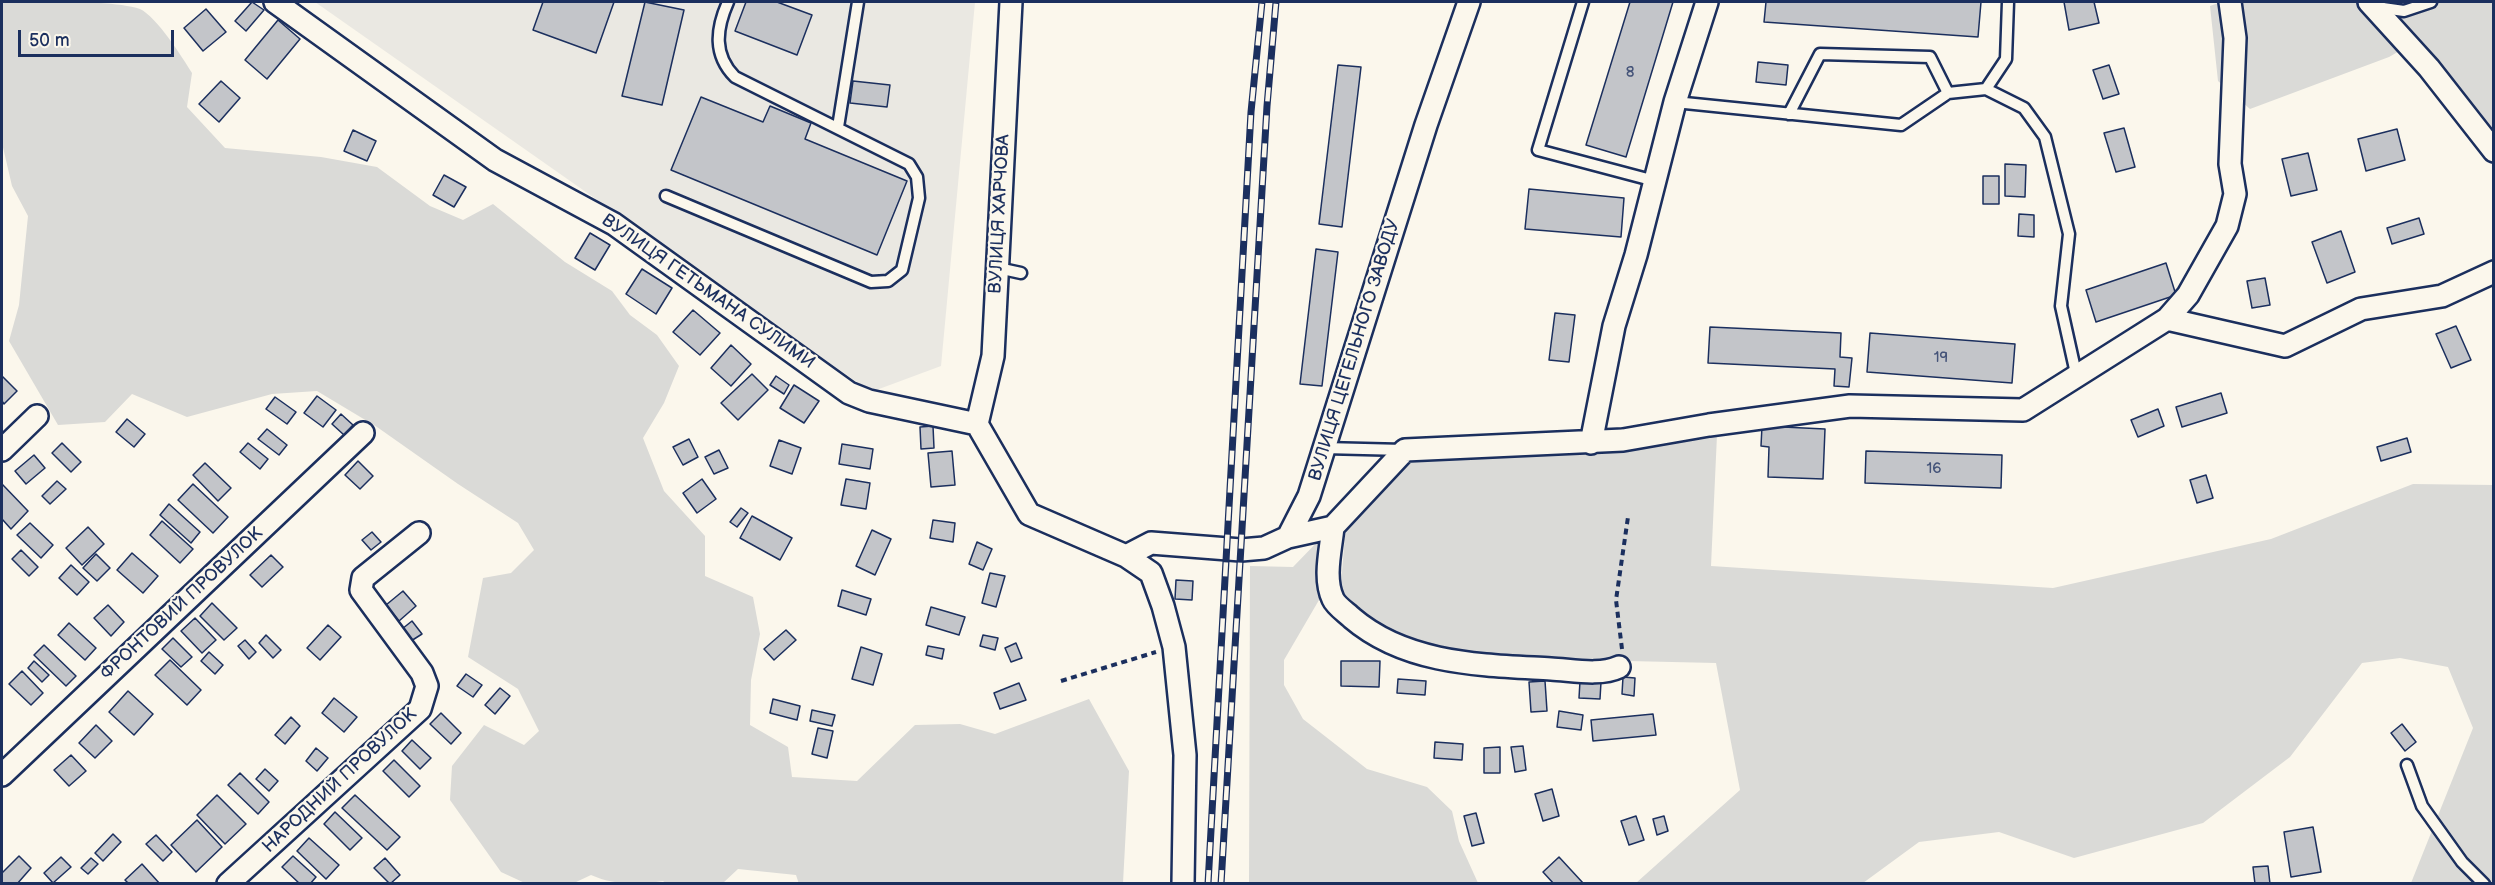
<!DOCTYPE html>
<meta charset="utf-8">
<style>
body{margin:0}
#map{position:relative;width:2495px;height:885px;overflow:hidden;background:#fbf7ec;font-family:"Balsamiq Sans",sans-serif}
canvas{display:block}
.frame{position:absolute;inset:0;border:3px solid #1b2f5e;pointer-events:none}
.scale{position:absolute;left:18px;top:30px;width:156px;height:27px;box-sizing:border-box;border:3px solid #1b2f5e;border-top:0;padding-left:8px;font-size:18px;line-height:21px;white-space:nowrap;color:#1b2f5e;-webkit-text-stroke:4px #fbf7ec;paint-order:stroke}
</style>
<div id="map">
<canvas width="2495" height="885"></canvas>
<div class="frame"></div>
<div class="scale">50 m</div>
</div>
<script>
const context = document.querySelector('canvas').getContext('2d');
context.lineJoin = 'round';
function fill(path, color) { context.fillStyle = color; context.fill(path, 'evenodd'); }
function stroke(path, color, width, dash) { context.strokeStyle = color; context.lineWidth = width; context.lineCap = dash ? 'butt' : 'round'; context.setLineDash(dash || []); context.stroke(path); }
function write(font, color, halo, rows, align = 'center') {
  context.font = font + ' "Balsamiq Sans",sans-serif'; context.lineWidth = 4.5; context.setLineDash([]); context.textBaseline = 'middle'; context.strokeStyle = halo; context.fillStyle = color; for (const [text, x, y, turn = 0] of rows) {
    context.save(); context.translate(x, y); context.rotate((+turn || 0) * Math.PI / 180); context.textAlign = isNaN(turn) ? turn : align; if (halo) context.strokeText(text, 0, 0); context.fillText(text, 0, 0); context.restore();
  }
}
fill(new Path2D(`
 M315 2H975L941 366 871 392Z`), '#eae8e2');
fill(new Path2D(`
 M2 2C35 1 112 0 140 9 157 17 182 57 192 73L187 107 225 148 321 157 377 167 430 206 463 220 493 204 565 262 612 291 630 315 657 335 679 366 664 403 643 438 664 491 705 536V576L753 597 760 634 751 680 750 725 788 747 792 777 857 781 915 725 960 724 995 734 1089 699 1129 771 1123 883 799 884 796 875 738 869 723 883 667 884 663 881C639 885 613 885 591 875L574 883 527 884 501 872 450 800 452 766 484 725 524 745 539 731 518 689 468 657 483 578 511 573 534 550 518 523 458 484 377 427 317 391 272 394 187 417 132 394 105 422 58 425 9 341 19 305 28 216 12 186 2 143Z
 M2221 2H2493V139L2415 42 2389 57 2250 109 2218 81 2210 6Z
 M1717 435 1711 566 2053 588 2271 539 2413 484 2493 485V883H2411L2473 728 2448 667 2400 658 2362 663 2290 757 2203 823 2074 858 1999 832 1919 842 1863 883H1636L1740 790 1716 663 1628 661 1580 665 1475 657 1412 643 1372 623 1340 597 1346 522 1411 458 1595 452Z
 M1323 536 1319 600 1284 660V685L1303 719 1367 769 1427 787 1452 811 1459 841 1478 883 1249 884 1250 566 1293 567Z`), '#dadad7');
const building = new Path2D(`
 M252 2 264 10 246 31 235 21Z
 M543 2H614L596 53 533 30Z
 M645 2 684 10 662 105 622 96Z
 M746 2H777L812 15 797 55 735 31Z
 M1630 2H1673L1626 157 1586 145Z
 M1766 2H1981L1978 37 1764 22Z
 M2064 2H2094L2099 23 2069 30Z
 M206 9 226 32 203 51 184 28Z
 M278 20 300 39 267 79 245 60Z
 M1758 62 1788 65 1786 85 1756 82Z
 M1338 65 1361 67 1342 227 1319 224Z
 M2109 65 2119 94 2103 99 2093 70Z
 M221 81 240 98 219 122 199 104Z
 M853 81 890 85 887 107 850 103Z
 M701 97 763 122 770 106 811 123 805 139 907 181 877 255 671 170Z
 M2124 128 2135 167 2116 172 2104 133Z
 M2397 129 2405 160 2366 171 2358 139Z
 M353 130 376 141 367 161 344 151Z
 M2308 153 2317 190 2291 196 2282 159Z
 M2005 164 2026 165 2025 197 2005 196Z
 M444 175 466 187 454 207 433 195Z
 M1983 176H1999V204H1983Z
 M1529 189 1624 198 1621 237 1525 229Z
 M2019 214 2034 215V237L2018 236Z
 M2419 218 2424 234 2392 244 2387 228Z
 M2341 231 2355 272 2327 283 2312 242Z
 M590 233 610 245 595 270 575 258Z
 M1316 249 1338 252 1322 386 1300 384Z
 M2166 263 2176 295 2096 322 2086 290Z
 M642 269 672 288 656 314 626 294Z
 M2265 278 2270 305 2252 308 2247 281Z
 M693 310 720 333 700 355 673 332Z
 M1555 313 1575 315 1569 362 1549 360Z
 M2456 326 2471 360 2451 368 2436 334Z
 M1710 327 1841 333 1840 357 1852 358 1849 387 1834 386 1835 369 1708 363Z
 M1870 333 2015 344 2012 383 1867 372Z
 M731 345 751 364 731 386 711 368Z
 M752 374 768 390 738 420 721 403Z
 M2 376 17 391 4 404 2 401Z
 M776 376 789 385 784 394 770 385Z
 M794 385 819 401 804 423 780 408Z
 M2221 393 2227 413 2182 427 2176 407Z
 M317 396 336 410 323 427 304 413Z
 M275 397 296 412 287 424 266 409Z
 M2158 409 2164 426 2138 437 2131 420Z
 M341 414 353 425 344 435 332 424Z
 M127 419 145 434 134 447 116 432Z
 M933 426 934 448 921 449 920 427Z
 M1762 426 1825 429 1823 479 1768 477 1769 447 1761 446Z
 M267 429 287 445 279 455 258 439Z
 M2407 438 2411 452 2381 461 2377 447Z
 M689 439 698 457 683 465 673 447Z
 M779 440 801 448 792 474 770 466Z
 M62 443 81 462 71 472 52 453Z
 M248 443 268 459 260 469 240 452Z
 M842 444 873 449 870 469 839 464Z
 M719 450 728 468 714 474 705 457Z
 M952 451 955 485 931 487 928 453Z
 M1866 451 2002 455 2001 488 1865 483Z
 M34 455 45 468 26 484 15 471Z
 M358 461 373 476 360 489 345 475Z
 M205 463 231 488 218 501 193 475Z
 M2206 475 2213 498 2197 503 2190 480Z
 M702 479 716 499 697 513 683 493Z
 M846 479 870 483 866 509 841 505Z
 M57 481 66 489 50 504 42 496Z
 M2 484 28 511 11 529 2 519Z
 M193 484 228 517 213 533 178 500Z
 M169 504 200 532 191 543 160 515Z
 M741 508 748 513 737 527 730 522Z
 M752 516 792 538 780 560 740 538Z
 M933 520 955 523 953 542 930 538Z
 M162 521 193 549 180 563 150 535Z
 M30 523 53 545 41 558 17 535Z
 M88 527 104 544 82 565 66 548Z
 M872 530 891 539 875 575 856 566Z
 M372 532 381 542 371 550 362 540Z
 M977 542 992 549 983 570 969 564Z
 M21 550 38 567 29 576 12 559Z
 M132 553 158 576 143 593 117 570Z
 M96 554 110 568 97 581 83 568Z
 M271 555 283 567 262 587 250 575Z
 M71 565 89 582 77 595 59 578Z
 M990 573 1005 576 996 607 982 603Z
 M1176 580 1193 581 1192 600 1175 599Z
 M842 590 871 599 866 615 838 606Z
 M403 591 416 606 399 621 386 605Z
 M212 603 237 628 224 640 200 616Z
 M108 605 124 622 111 636 94 618Z
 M931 607 965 617 959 635 926 625Z
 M195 618 216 640 202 653 181 631Z
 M412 621 422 634 411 641 402 629Z
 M69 623 96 648 85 660 58 635Z
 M328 625 341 637 320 660 307 648Z
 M786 630 796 640 774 660 764 649Z
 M266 635 281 650 273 658 259 643Z
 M983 635 998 638 995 650 980 646Z
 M173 638 192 657 181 667 162 649Z
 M245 640 256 652 249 659 238 646Z
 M1016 643 1022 658 1011 662 1005 648Z
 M44 645 76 676 66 686 34 655Z
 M928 646 944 649 942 659 926 655Z
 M861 647 882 654 873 685 852 679Z
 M209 652 223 665 215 674 201 661Z
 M170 660 201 690 187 705 155 675Z
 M34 661 49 675 42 682 28 668Z
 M1341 661H1380L1379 687 1341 686Z
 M22 671 43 693 31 705 9 684Z
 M466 674 482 685 473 697 457 686Z
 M1623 677 1635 678 1634 696 1622 694Z
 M1398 679 1426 681 1425 695 1397 693Z
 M1545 681 1547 711 1531 712 1529 682Z
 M1580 681 1601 682 1600 699 1579 698Z
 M1019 683 1026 700 1000 709 994 693Z
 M500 688 510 696 495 714 485 705Z
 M128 691 153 714 134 735 109 712Z
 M334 698 357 717 344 732 322 713Z
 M773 699 800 706 797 720 770 713Z
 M812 710 835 715 832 726 810 721Z
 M1559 711 1583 715 1581 730 1557 727Z
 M441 713 461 733 451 744 430 724Z
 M1653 714 1656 735 1593 741 1591 720Z
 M291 717 300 726 285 744 275 735Z
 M2402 724 2416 742 2405 751 2391 733Z
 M96 725 112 741 95 758 79 743Z
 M818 728 833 731 827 758 812 754Z
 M412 740 431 758 420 769 402 751Z
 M1435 742 1463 744 1462 760 1434 758Z
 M1523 746 1526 770 1515 772 1511 747Z
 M1500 747V773H1484V748Z
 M316 748 328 758 317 771 306 761Z
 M71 755 86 771 69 786 54 770Z
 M394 760 420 786 409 797 383 771Z
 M265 769 278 781 269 791 256 779Z
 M240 773 269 802 258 814 228 785Z
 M1552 789 1559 816 1543 821 1535 794Z
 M217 795 246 824 225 844 197 815Z
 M355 795 400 837 387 850 342 808Z
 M335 812 362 838 350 850 324 824Z
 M1476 813 1484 843 1472 846 1464 816Z
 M1636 816 1644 840 1629 845 1621 821Z
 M1664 816 1668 831 1657 835 1653 819Z
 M197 820 222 847 196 872 171 845Z
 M2313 827 2321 872 2291 877 2284 832Z
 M113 834 121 842 103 861 95 853Z
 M156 835 172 852 163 861 146 844Z
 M309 838 339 865 326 879 297 851Z
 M19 856 31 868 17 884H2V873Z
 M293 856 316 877 310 884H300L282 867Z
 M61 857 71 867 53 883 44 873Z
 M1559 857 1583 883 1582 884H1554L1543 872Z
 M91 858 98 864 88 874 81 868Z
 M385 858 400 875 390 884 374 868Z
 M142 864 160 884H129L125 880Z
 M2268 866 2270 884H2255L2253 867Z`);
fill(building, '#c3c5c9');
stroke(building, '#1b2f5e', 1.5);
const service = new Path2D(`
 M1583 2 1538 150 1655 181
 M2376 7 2404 11 2431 2
 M1986 89 2024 108 2045 137 2069 234 2061 306 2077 378
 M1675 102 1901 125 1948 93 1986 89 2006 59 2008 2
 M1789 114 1820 54 1930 57 1948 93
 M838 127 858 2
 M666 196 871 282 888 281 902 270 919 198 917 177 909 164 735 77C713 55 716 29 728 2
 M998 268 1021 273
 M1324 448 1404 450
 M2407 765 2422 806 2462 862 2484 884`);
const minor = new Path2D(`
 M275 2 495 160 614 224 849 393 869 401 977 424
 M2369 2 2429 68 2494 151
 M2167 319 2285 346 2361 309 2442 296 2494 272
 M977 424 1029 514 1126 556 1151 573 1163 606 1174 647 1185 755 1183 884
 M977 424 993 356 1011 2
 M1591 443 1614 326 1636 255 1675 102 1707 2
 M2 450 37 416
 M1333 527 1405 450 1623 440 1709 425 1850 406 2023 410 2167 319 2188 295 2227 226 2235 194 2230 164 2235 38 2230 2
 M1288 537 1333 527C1331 549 1323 578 1333 599 1336 606 1347 613 1352 618 1407 665 1483 665 1551 669 1572 670 1600 676 1619 667
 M1126 556 1151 543 1241 550 1264 548 1288 537 1309 496 1426 125 1469 2
 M2 775 363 433
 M228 884 420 709 427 686 422 673 361 590 363 578 419 533`);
stroke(service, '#1b2f5e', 15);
stroke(minor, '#1b2f5e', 26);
stroke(new Path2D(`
 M1622 649 1616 600 1628 517
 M1061 681 1156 652`), '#1b2f5e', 4, [6, 4.5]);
stroke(service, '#fbf7ec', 10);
stroke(minor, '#fbf7ec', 21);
const rail = new Path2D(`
 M1208 884 1251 112 1262 2
 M1221 884 1267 106 1276 2`);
stroke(rail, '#1b2f5e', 7);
stroke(rail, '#fbf7ec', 4.5, [14]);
write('15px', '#455479', null, [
 ["8",1630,73],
 ["19",1941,358],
 ["16",1934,469]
]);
write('18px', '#1b2f5e', '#fbf7ec', [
 ["ВУЛИЦЯ ХАРЧОВА",1000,214,-87],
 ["ВУЛИЦЯ ГЕТЬМАНА СУЛИМИ",708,292,35],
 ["ВУЛИЦЯ ЦЕГЕЛЬНОГО ЗАВОДУ",1355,350,-73],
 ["ФРОНТОВИЙ ПРОВУЛОК",182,604,-43],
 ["НАРОДНИЙ ПРОВУЛОК",340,781,-43]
]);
</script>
